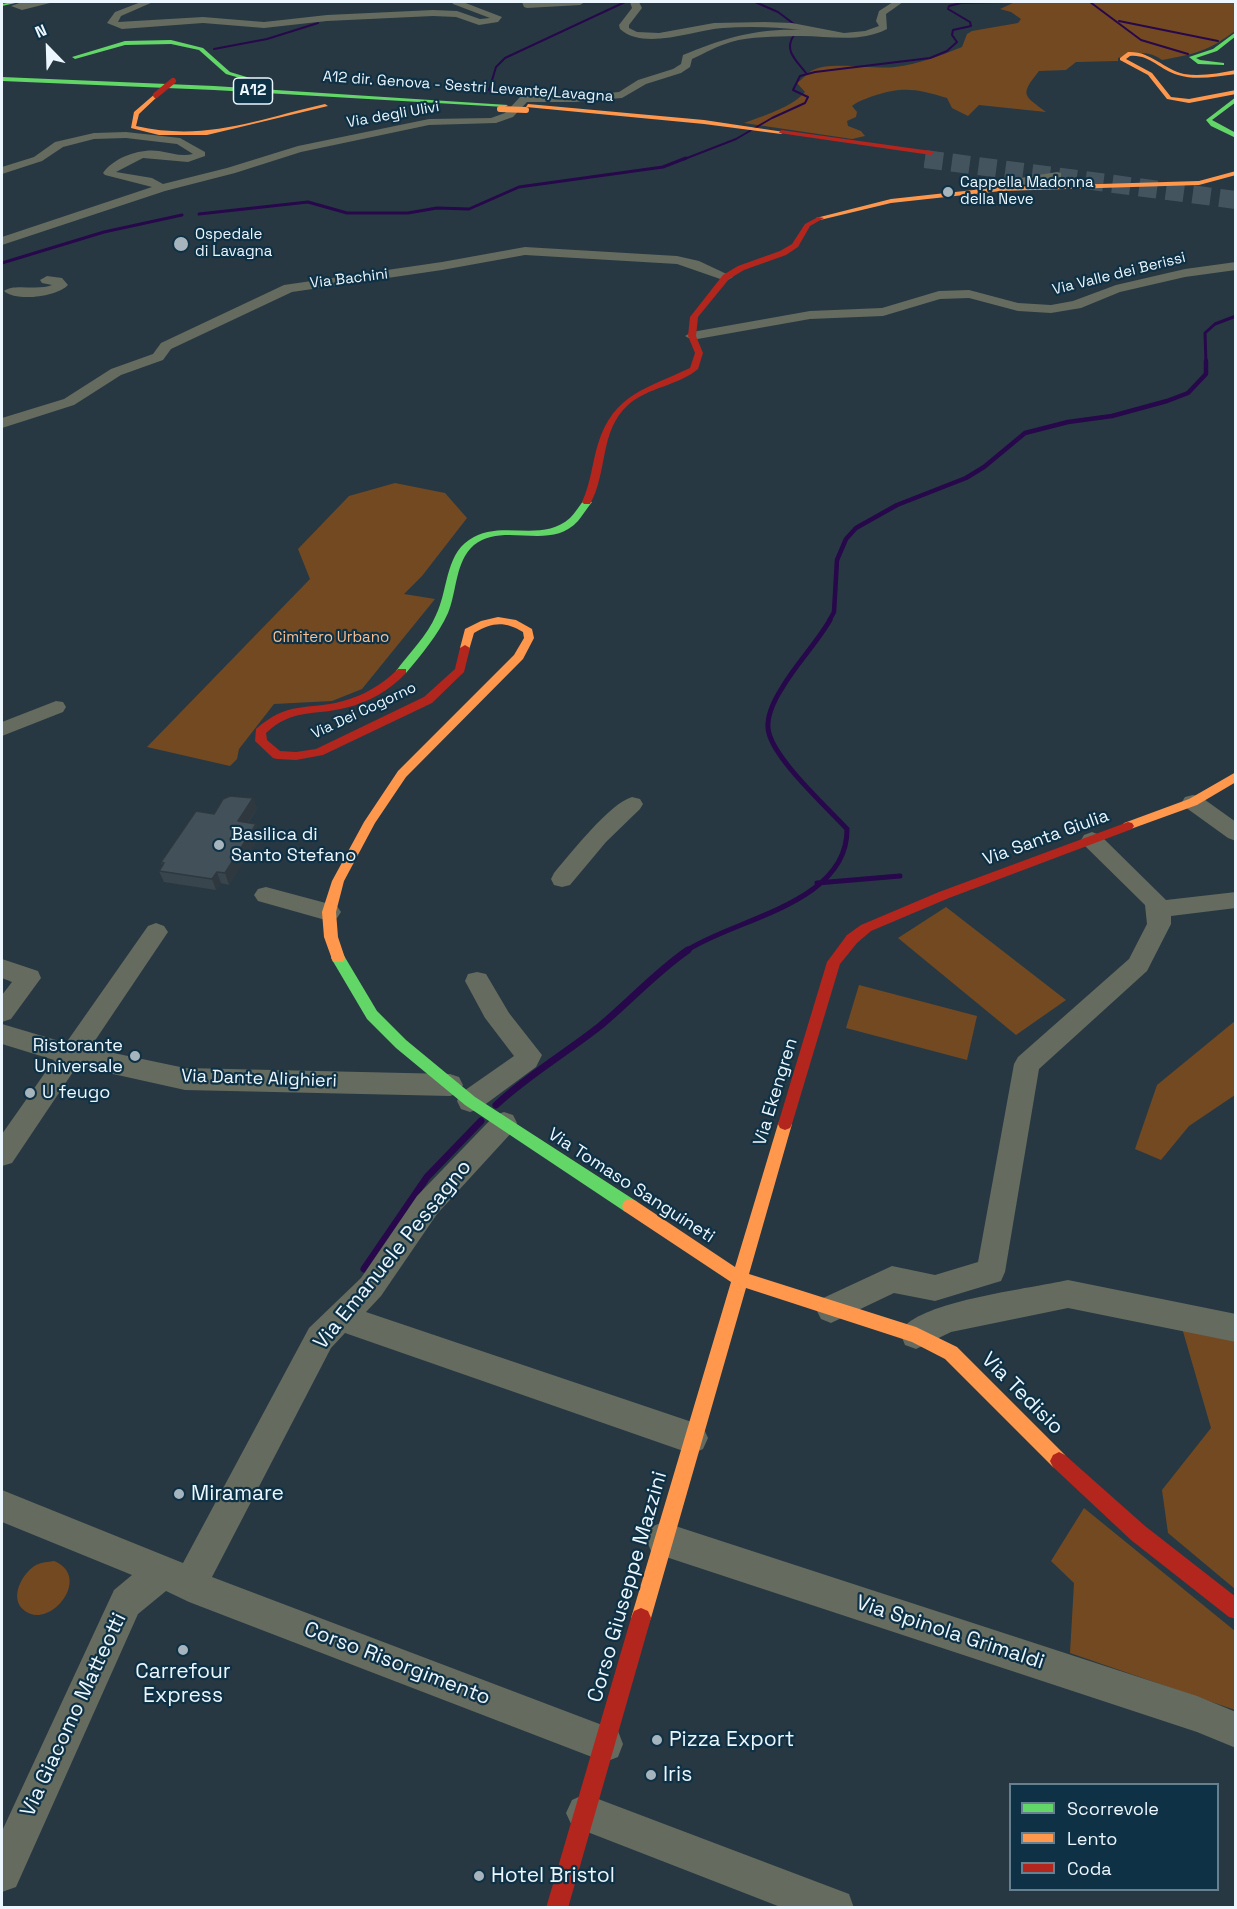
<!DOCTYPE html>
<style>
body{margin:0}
#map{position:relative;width:1237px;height:1909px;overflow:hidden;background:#273843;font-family:"Space Grotesk",sans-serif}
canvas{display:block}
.frame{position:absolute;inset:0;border:3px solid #ebf6fe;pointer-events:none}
.legend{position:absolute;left:1009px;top:1783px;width:210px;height:108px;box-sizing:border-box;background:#0e3145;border:2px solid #66808f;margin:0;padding:8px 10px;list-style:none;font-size:18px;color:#ebf6fe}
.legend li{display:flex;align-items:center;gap:12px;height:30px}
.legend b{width:30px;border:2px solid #66808f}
.north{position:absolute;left:18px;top:18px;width:60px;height:60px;-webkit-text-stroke:4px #0e3145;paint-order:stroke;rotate:337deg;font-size:16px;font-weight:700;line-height:24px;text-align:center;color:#ebf6fe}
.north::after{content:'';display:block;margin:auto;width:21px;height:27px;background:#ebf6fe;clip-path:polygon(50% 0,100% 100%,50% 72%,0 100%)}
</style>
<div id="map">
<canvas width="1237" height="1909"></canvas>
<div class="frame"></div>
<ul class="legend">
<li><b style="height:8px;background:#63d668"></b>Scorrevole</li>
<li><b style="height:8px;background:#ff974d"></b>Lento</li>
<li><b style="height:8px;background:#b3261e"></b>Coda</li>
</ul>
<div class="north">N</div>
</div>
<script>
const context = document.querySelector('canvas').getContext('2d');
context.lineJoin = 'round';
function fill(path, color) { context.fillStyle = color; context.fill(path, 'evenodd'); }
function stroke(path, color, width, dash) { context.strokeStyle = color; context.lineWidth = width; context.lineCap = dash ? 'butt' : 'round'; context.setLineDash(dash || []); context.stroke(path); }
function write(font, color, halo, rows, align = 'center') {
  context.font = font + ' "Space Grotesk",sans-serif'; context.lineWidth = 4.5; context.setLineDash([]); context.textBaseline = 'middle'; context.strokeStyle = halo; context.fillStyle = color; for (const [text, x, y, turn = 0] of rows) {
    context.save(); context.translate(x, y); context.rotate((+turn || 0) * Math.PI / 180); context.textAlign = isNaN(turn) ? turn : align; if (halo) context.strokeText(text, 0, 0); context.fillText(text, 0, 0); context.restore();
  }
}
fill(new Path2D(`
 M1015 2H1235V31C1208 51 1195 54 1162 60 1147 49 1134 54 1118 58V61L1076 62 1066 70 1039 71C1019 96 1024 95 1046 112L979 105 968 116 952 108 947 98C917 89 904 86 873 96 865 99 858 101 852 106L857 112 856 117 847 121 848 126 861 131 865 136 852 139 744 123C761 117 794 106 805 92L797 83C802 80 806 74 811 71 830 60 872 70 895 67 918 64 940 56 962 47L967 34 972 31 1018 23 1021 19 1011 12 1000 9Z
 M395 483 445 493 467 518 422 576 404 594 435 599 362 689 332 701 274 704 239 749 237 759 230 766 147 747 310 579 298 549 349 496Z
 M946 907 1066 1000 1016 1035 898 938Z
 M859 985 977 1016 967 1060 846 1028Z
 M1235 1021V1095L1189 1126 1161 1160 1135 1149 1157 1085Z
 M1182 1328 1235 1341V1589L1168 1533 1162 1490 1211 1428Z
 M1084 1508 1235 1631V1710L1070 1653 1074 1583 1051 1561Z
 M54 1561C93 1577 50 1630 25 1611 8 1599 22 1573 36 1565 42 1562 48 1562 54 1561Z`), '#734922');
stroke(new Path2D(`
 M755 2 778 12 794 24
 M1090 2 1141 40 1188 54
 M1119 21 1218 41
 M794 35C783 51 797 61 806 73
 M214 49 267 39 318 23
 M489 90 496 67 505 58 625 2
 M682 160 736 139 772 118 805 103 808 97 793 90 800 76 815 72 930 58 947 51 957 42 952 35 953 30 971 26 970 22 948 9 949 6 961 3 1004 2`), '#27084b', 2);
stroke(new Path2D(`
 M199 214 308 202 347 213H408L437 208 469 209 519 187 663 167 686 158
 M2 263 104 232 182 215
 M1206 363 1205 333 1215 324 1236 316`), '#27084b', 3);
stroke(new Path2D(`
 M829 621 834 612 837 560 846 539 856 528 897 505 966 478 984 467 1025 433 1068 422 1112 416 1167 401 1188 393 1206 374V361`), '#27084b', 4.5);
stroke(new Path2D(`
 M817 883 900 876
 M686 951C733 919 848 904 847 829 827 807 770 756 768 728 767 715 775 699 782 688 796 664 816 644 830 620`), '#27084b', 5);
stroke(new Path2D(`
 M496 1105C528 1075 566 1053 600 1026 630 1001 656 972 688 950
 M364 1269 427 1177 481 1121`), '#27084b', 7);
stroke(new Path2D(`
 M925 159 931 160`), '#44545f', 14, [14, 7]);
stroke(new Path2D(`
 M925 159 1236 200`), '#44545f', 18, [18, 9]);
fill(new Path2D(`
 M22 2H54L22 10 11 6Z
 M141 2H153L121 16 118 22 203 17 264 22 327 15 433 10 457 11 480 19 490 18 453 4 452 2H463L502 17 498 22 479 25 456 17 433 16 327 21 264 28 203 23 122 29 107 23 115 12Z
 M522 2H585L580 5 527 8 524 7Z
 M630 2H639L642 8 629 25V28L637 32 659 33 714 23 765 22 792 23 844 33 865 31 879 26 876 21 879 11 893 2H903L886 14 887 29C858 44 827 35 796 36 775 37 751 36 731 42 717 46 705 53 692 59L690 67 681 73 646 84 622 98 575 102H527L513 117 496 123 429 125 301 152 235 173 165 191 2 245V237L152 187 105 175 103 173C114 157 141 148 159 151 171 153 182 157 193 154L177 144 126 138 94 139 63 147 42 161 2 174V167L34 157 55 142 94 133 126 132 180 138 205 152V156L188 162 143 158 116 172 152 178 163 184 227 168 298 146 429 119 491 118 505 113 520 97 524 96H575L619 92 638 80 673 69 681 64 683 55C724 38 757 28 802 30 776 27 750 26 723 28 694 30 644 51 620 29L619 25 632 8Z
 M1057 172 1061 173V179L992 190 976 196 970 192 990 183Z
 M525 247 677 256 699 261 733 277 726 281 677 264 525 255 442 270 292 292 171 349 163 360 121 375 74 405 2 428V418L64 399 111 369 153 354 161 343 284 285 442 262Z
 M1236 262V270L1185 277 1120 292 1081 308 1051 313 1018 311 969 298 940 299 883 316 810 319 692 340 685 336 692 332 810 311 882 308 939 291 969 290 1018 303 1051 305 1073 301 1116 285 1185 269Z
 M47 276 62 278 68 285C57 297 16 302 4 291 13 283 38 291 52 285L42 283 40 280Z
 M56 701 63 702 66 707 63 712 2 736V722Z
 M1193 795 1201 797 1236 822V841L1228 838 1185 807 1182 802 1185 797Z
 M632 797 640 799 643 804 640 809 606 842 570 885 562 887 554 885 551 879 554 873C570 854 610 803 632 797Z
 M1092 832 1100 835 1166 900 1236 892V908L1171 916V924L1147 971 1039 1069 1005 1272 1001 1281 935 1301 894 1293 831 1323 821 1319 816 1309 821 1299 892 1266 935 1275 978 1262 1014 1064 1018 1057 1129 959 1147 924 1145 905 1084 845 1081 840 1084 835Z
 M266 887 337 906 341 912 337 918 329 921 258 901 254 895 258 889Z
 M156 923 164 926 168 932 90 1048 185 1068 450 1074 459 1077 463 1085 459 1093 450 1096 185 1090 77 1066 12 1163 2 1166V1134L54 1060 2 1044V1024L66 1043 148 926Z
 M2 959 38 971 41 978 11 1019 2 1022V995L12 982 2 978Z
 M477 972 486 974 509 1013 542 1055 536 1067 479 1109 470 1112 461 1109 457 1101 461 1093 514 1056 485 1018 465 981 468 974Z
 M504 1112 513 1115 517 1123 513 1131 437 1214 381 1296 366 1312 692 1422 703 1427 708 1438 703 1449 692 1454 345 1333 331 1348 212 1577 618 1731 623 1744 618 1757 605 1762 189 1602 166 1591 138 1614 16 1887 2 1892V1831L114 1590 132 1575 2 1522V1490L183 1563 309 1328 361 1278 417 1196 495 1115Z
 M1068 1280 1236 1314V1342L1068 1308 951 1332 916 1349 905 1345 901 1335C903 1331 904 1326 908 1323 939 1299 1027 1289 1068 1280Z
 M663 1522 1197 1696 1236 1712V1748L1197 1732 663 1556 651 1551 646 1539 651 1527Z
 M585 1794 849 1894 854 1908H783L572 1826 566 1813 572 1800Z`), '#656b5e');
fill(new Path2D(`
 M12 2H20L2 6V4Z
 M1236 32V36L1217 51 1196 58 1200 60 1224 63V65L1198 64 1189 57 1213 49Z
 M171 40 203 48 230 72 260 81 257 83 226 74 199 50 171 44 125 45 75 59 72 57 125 41Z
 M2 77 214 86 508 105 505 107 214 90 2 81Z
 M1236 97V102L1212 120 1236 133V138L1211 126 1206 120Z
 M584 500 592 502C587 508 583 515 578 521 550 552 504 521 474 545 455 561 457 592 448 613 438 635 421 655 406 673H398L396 671C410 652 427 636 436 615 448 591 445 556 469 540 500 518 541 544 570 518 575 513 579 506 584 500Z
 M338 953 343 954 377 1011 406 1040 475 1097 636 1201 638 1206 636 1211 630 1213 624 1211 465 1105 396 1048 367 1019 331 958 333 954Z`), '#63d668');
fill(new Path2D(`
 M1128 52C1151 51 1163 69 1184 74 1201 77 1219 73 1236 70V74C1217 76 1197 81 1178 75 1160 70 1149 54 1130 56L1126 59 1152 73 1171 97 1189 99 1236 90V94L1189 103 1167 99 1148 75 1120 60V58Z
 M156 93 158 96 139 114 136 126C206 142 258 119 325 104L328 106 207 135H159L131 128 134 112Z
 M528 104 704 120 784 132 781 134 704 124 526 107Z
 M1236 171V175L1199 185 1001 191 891 203 820 220 816 218 891 199 1001 187 1199 181Z
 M498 617 516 620 532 629 534 638 523 659 406 777 375 823 344 881 336 912 338 937 345 958 343 962H333L324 937 322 912 332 881 364 822 398 771 514 655 524 638 523 632C505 621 492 622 474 633L469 650H461L460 648 465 629 481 621Z
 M1236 772V782L1197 805 1128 830 1122 826 1124 823 1189 799Z
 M785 1118 790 1120 792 1124 749 1274 916 1327 957 1347 1065 1455 1068 1461 1065 1467 1059 1470 1053 1467 945 1359 912 1342 746 1288 651 1618 648 1625 641 1628 634 1625 631 1618 731 1282 624 1211 622 1206 624 1201 630 1199 636 1201 735 1267 778 1124 780 1120Z`), '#ff974d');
fill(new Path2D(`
 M781 130 931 151 934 153 931 155 779 133Z
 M818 217 824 218 810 226 798 247 786 255 744 270 729 279 698 317 696 336 703 353 698 369C678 386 648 387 628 405 599 431 608 473 590 504H584L582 502C591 483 592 463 598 444 613 394 648 388 690 368L695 353 688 336 690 317 723 275 738 266 780 251 792 244 805 224Z
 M465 645 470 648 464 672 432 703 323 755 296 760 277 759 273 758 255 741 256 729C289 700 306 711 343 701 363 696 383 684 398 669H406V673C390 690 368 703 345 708 313 716 293 708 266 733L267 740 280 751 296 752 316 749 424 697 455 669 460 648Z
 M1128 822 1132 823 1134 826 1132 829 949 898 871 931 857 943 840 964 792 1124 790 1128 785 1130 780 1128 778 1124 827 962 847 935 861 925 939 892Z
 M1059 1452 1065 1455 1145 1526 1236 1597V1619L1229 1617 1131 1540 1053 1467 1050 1461 1053 1455Z
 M641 1608 648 1611 651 1618 568 1908H546L631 1618 634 1611Z`), '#b3261e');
stroke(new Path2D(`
 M500 109 526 110`), '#ff974d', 6);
stroke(new Path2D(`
 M156 95 173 81`), '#b3261e', 6);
fill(new Path2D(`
 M253 798 257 809 248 823 256 824 259 836 229 885 221 883 216 890 164 882 159 871 162 866 161 862Z`), '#39454d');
fill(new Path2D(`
 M253 798 257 809 241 832 238 821Z
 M256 824 259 836 229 885 225 873Z
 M217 872 221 883 216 890 212 879Z`), '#2e383e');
const building = new Path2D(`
 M230 796 253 798 238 821 256 824 225 873 217 872 212 879 159 871 164 863 161 862 196 811 214 814 223 799Z`);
fill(building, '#425059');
stroke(building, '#2e383e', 1.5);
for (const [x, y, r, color] of [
 [948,192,6,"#a6b4bd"],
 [181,244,8,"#a6b4bd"],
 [219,845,6,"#a6b4bd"],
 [135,1056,6,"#a6b4bd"],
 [30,1093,6,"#a6b4bd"],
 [179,1494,6,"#a6b4bd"],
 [183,1650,6,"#a6b4bd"],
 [657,1740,6,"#a6b4bd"],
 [651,1775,6,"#a6b4bd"],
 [479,1876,6,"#a6b4bd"]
]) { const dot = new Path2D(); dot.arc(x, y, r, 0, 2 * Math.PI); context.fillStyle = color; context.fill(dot); stroke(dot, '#0e3145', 2); }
write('15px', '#ebf6fe', '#0e3145', [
 ["A12 dir. Genova - Sestri Levante/Lavagna",468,87,4],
 ["Via degli Ulivi",393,115,-10],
 ["Via Valle dei Berissi",1119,274,-14],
 ["Via Bachini",349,279,-7],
 ["Via Dei Cogorno",364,711,-25]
]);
write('15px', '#ebf6fe', '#0e3145', [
 ["Cappella Madonna",960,183],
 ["della Neve",960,200],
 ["Ospedale",195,235],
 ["di Lavagna",195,252]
], 'left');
write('15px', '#f9bf91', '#0e3145', [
 ["Cimitero Urbano",331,638]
]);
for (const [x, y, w] of [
 [253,91,39]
]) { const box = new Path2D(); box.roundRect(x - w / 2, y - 13, w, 26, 4.5); context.fillStyle = '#0e3145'; context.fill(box); stroke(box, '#ebf6fe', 1.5); }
write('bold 16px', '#ebf6fe', null, [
 ["A12",253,91]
]);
write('18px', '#ebf6fe', '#0e3145', [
 ["Basilica di",231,835],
 ["Santo Stefano",231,856],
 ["Ristorante",123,1046,"right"],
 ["Universale",123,1067,"right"],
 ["U feugo",42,1093]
], 'left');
write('18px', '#ebf6fe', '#0e3145', [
 ["Via Santa Giulia",1046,838,-20],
 ["Via Dante Alighieri",259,1079,2],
 ["Via Ekengren",776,1092,-73],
 ["Via Tomaso Sanguineti",631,1186,33]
]);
write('21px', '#ebf6fe', '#0e3145', [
 ["Via Emanuele Pessagno",393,1255,-51],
 ["Via Tedisio",1022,1394,45],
 ["Corso Giuseppe Mazzini",628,1587,-74],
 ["Via Spinola Grimaldi",950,1633,18],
 ["Corso Risorgimento",397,1664,21],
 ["Via Giacomo Matteotti",74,1715,-65]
]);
write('21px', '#ebf6fe', '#0e3145', [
 ["Miramare",191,1494],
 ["Carrefour",183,1672,"center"],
 ["Express",183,1696,"center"],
 ["Pizza Export",669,1740],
 ["Iris",663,1775],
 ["Hotel Bristol",491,1876]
], 'left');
</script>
